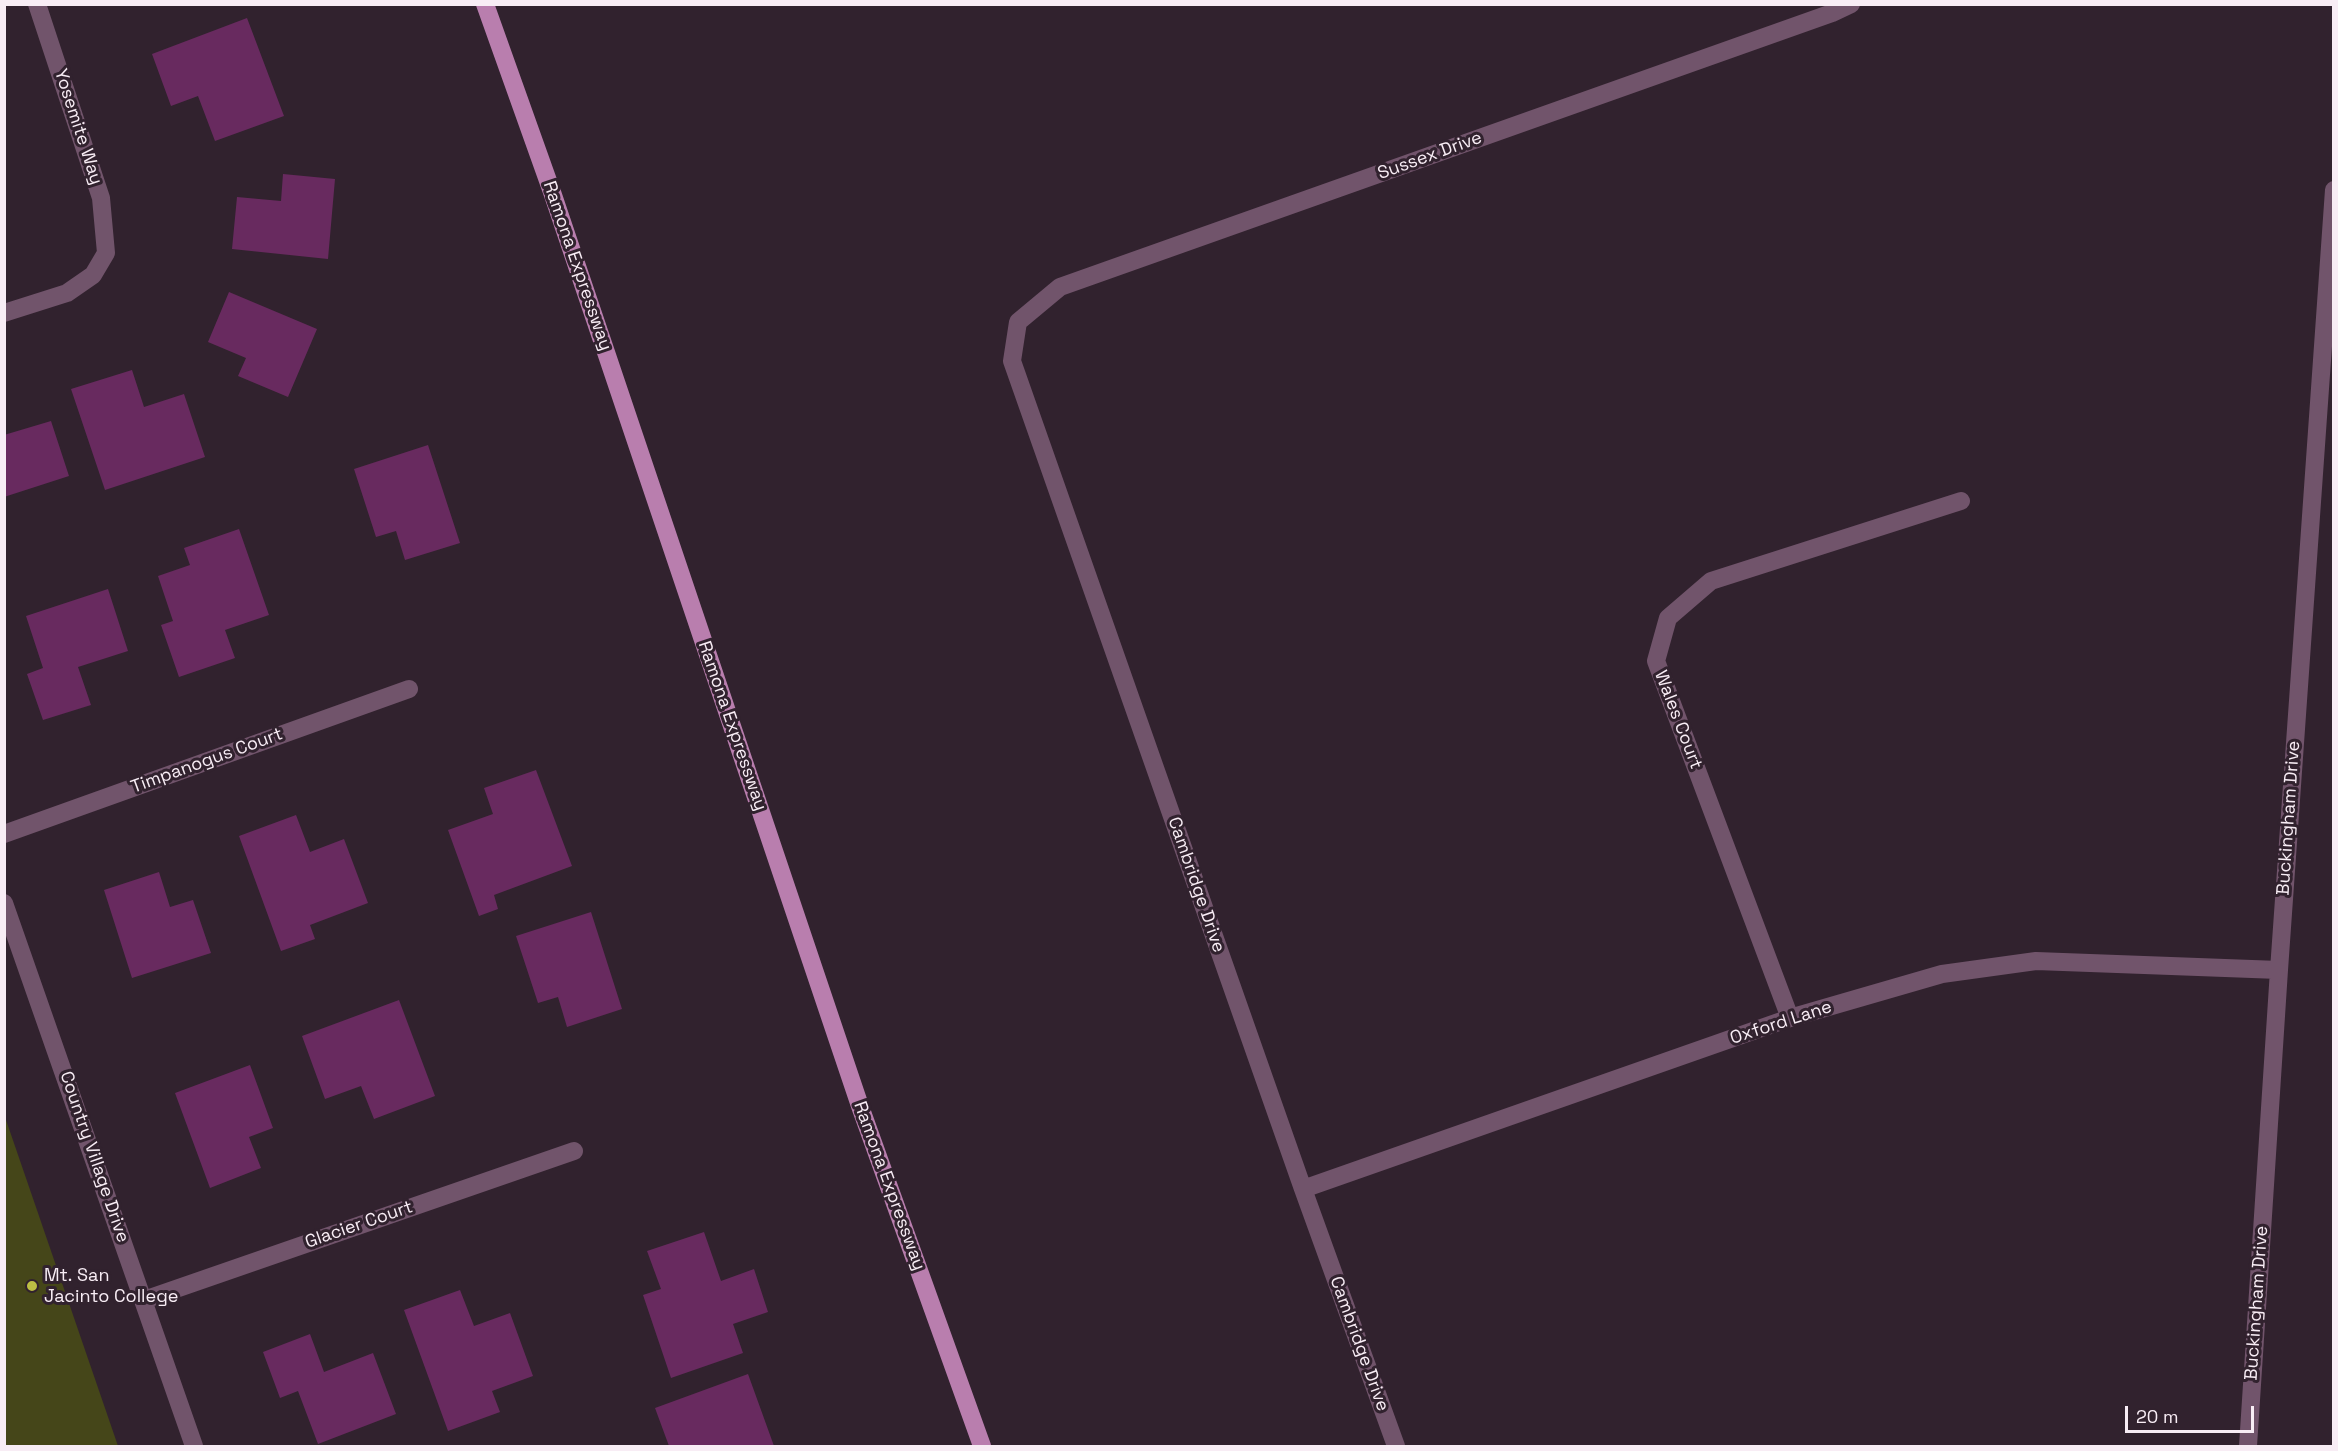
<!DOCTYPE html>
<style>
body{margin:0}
#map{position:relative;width:2338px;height:1451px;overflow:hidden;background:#31222e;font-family:"Space Grotesk",sans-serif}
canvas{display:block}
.frame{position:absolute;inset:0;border:6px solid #f8edf5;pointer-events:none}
.scale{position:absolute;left:2125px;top:1406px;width:129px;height:27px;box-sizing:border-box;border:3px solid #f8edf5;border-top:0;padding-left:8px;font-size:18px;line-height:21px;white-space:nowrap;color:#f8edf5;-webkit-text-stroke:4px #31222e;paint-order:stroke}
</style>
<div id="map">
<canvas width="2338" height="1451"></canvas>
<div class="frame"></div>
<div class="scale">20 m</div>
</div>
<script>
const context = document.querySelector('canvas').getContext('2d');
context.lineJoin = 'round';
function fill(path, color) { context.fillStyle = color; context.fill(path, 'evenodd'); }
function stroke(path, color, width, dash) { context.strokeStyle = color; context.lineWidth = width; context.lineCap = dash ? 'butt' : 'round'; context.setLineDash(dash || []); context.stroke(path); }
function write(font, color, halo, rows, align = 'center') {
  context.font = font + ' "Space Grotesk",sans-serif'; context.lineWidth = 6; context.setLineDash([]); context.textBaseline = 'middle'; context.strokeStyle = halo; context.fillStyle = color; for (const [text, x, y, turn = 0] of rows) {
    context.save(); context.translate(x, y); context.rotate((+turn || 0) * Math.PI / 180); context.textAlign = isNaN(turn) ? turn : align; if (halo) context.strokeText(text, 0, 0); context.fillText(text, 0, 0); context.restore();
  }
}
fill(new Path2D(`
 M5 1117 118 1446H5Z`), '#454619');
fill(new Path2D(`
 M247 18 284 116 215 141 198 96 171 106 152 54Z
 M283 174 335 179 328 259 232 249 237 197 281 201Z
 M229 292 317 329 288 397 238 376 246 358 208 342Z
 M132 370 144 407 184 394 205 457 105 490 71 389Z
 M51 421 69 476 4 497V435Z
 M428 445 460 543 405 560 396 531 376 537 354 469Z
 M239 529 269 615 225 630 235 658 179 677 161 625 173 621 158 576 190 565 184 548Z
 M108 589 128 651 78 667 91 705 43 720 27 674 43 668 26 616Z
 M536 770 572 866 494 895 498 909 479 916 448 830 493 814 484 788Z
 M296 815 310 852 344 839 368 903 310 925 315 939 281 951 239 836Z
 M159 872 170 907 193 900 211 953 132 978 104 890Z
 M591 912 622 1009 567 1027 558 997 538 1003 516 936Z
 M399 1000 435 1096 374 1119 361 1086 325 1099 302 1036Z
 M250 1065 273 1128 249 1137 261 1168 210 1188 175 1093Z
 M704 1232 721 1281 754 1269 768 1312 733 1324 743 1353 671 1378 643 1295 661 1289 647 1251Z
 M460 1290 474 1326 510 1313 533 1376 492 1391 500 1412 448 1431 404 1310Z
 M310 1334 324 1372 373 1353 396 1414 318 1444 298 1391 280 1398 263 1352Z
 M748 1374 774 1446H669L655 1408Z`), '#682a5f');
stroke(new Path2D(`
 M4 313 67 293 93 275 106 253 101 198 37 4
 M4 834 409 689
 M4 903 194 1446
 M1790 1018 1656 661 1668 618 1711 581 1961 501
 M1303 1189 1790 1018 1942 974 2036 961 2279 970
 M144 1300 574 1151
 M1396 1446 1303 1189 1012 361 1018 322 1060 287 1832 13 1851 4
 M2248 1446 2279 970 2334 190`), '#71546b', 18);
stroke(new Path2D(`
 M485 4 552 192 861 1109 982 1446`), '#b97eae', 18);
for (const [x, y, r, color] of [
 [32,1286,6,"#bcbf44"]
]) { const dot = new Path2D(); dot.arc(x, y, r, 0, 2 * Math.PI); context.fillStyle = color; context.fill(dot); stroke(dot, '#31222e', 2); }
write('18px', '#f8edf5', '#31222e', [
 ["Yosemite Way",78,127,72],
 ["Sussex Drive",1430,156,-20],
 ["Ramona Expressway",577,266,71],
 ["Wales Court",1678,720,69],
 ["Ramona Expressway",732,726,71],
 ["Timpanogus Court",207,761,-20],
 ["Buckingham Drive",2289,818,-86],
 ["Cambridge Drive",1196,885,71],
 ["Oxford Lane",1781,1023,-18],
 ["Country Village Drive",94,1157,71],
 ["Ramona Expressway",889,1186,70],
 ["Glacier Court",359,1225,-19],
 ["Buckingham Drive",2257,1303,-86],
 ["Cambridge Drive",1359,1344,70]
]);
write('18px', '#f8edf5', '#31222e', [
 ["Mt. San",44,1276],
 ["Jacinto College",44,1297]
], 'left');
</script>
